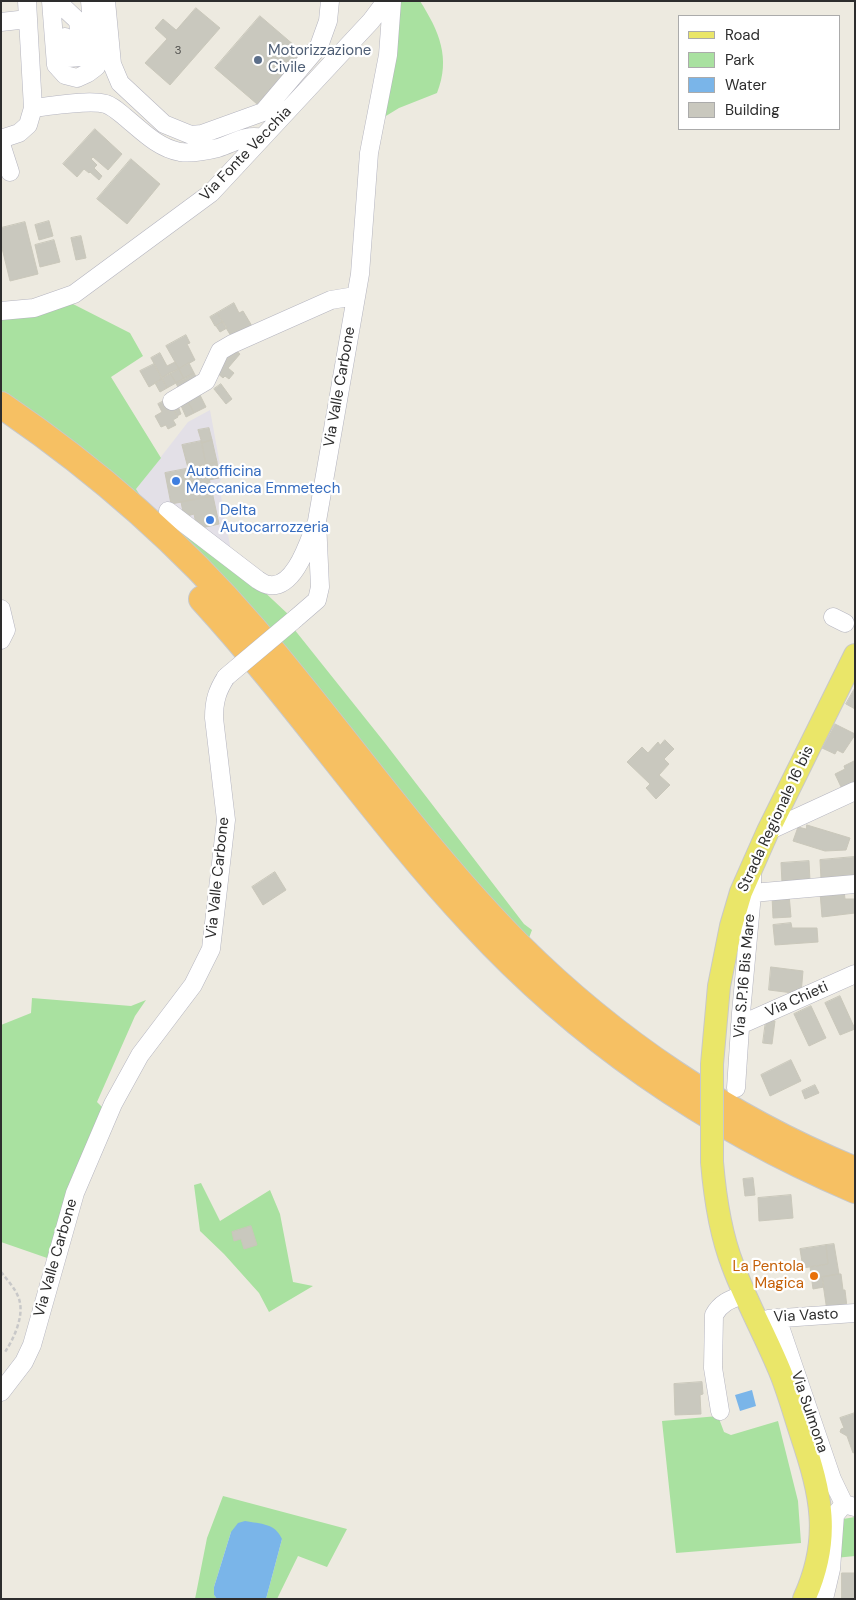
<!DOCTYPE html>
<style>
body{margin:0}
#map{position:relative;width:856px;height:1600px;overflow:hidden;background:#edeae0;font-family:"DM Sans",sans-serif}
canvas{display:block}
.frame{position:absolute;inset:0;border:2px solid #2d2d2d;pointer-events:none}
.legend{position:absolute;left:678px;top:15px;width:162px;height:115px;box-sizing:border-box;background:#fff;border:1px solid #ababab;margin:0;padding:6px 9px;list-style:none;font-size:15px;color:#2d2d2d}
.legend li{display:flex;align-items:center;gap:10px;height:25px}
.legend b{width:25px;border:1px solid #ababab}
</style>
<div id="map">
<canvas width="856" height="1600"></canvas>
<div class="frame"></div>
<ul class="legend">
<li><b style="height:6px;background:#eae669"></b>Road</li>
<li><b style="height:14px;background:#a9e1a0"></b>Park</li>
<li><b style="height:14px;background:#7ab5e9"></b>Water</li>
<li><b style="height:14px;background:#c9c8be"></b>Building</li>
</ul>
</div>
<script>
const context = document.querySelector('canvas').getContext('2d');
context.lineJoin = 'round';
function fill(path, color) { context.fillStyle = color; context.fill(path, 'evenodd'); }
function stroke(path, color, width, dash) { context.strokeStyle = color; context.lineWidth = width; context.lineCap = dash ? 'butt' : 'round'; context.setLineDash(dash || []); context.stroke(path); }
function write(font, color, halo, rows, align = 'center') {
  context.font = font + ' "DM Sans",sans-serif'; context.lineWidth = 4.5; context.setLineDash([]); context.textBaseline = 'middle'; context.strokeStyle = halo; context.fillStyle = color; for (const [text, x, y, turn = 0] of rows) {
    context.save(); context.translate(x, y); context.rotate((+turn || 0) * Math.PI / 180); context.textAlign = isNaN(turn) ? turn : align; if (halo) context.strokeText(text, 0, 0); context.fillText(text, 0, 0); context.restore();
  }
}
fill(new Path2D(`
 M210 410 222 476 219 485 231 551 223 560 143 500 136 489 188 422Z`), '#e3e0e7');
fill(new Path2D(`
 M397 1H420C439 31 451 58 437 93L399 108 381 119Z
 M73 304 130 333 143 356 111 377 161 458 136 489 143 500 258 586 289 615 269 631 1 393V318L33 314Z
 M294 629 385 743 524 924 532 930 527 943 433 841 278 643Z
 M32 998 131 1006 146 1000 135 1016 97 1102 105 1110 50 1259 1 1242V1025L31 1013Z
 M201 1183 220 1221 270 1190 280 1214 293 1282 313 1286 269 1312 259 1293 224 1254 200 1231 194 1185Z
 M718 1416 724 1432 731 1435 778 1421 798 1501 801 1543 676 1553 662 1421Z
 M223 1496 347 1529 327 1567 298 1556 277 1599H266L282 1539 231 1532 214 1587V1595L217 1599H195L207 1538Z
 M855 1517V1556L835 1558 843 1519Z`), '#a9e1a0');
fill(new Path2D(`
 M752 1390 756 1406 740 1411 735 1395Z
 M245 1521C261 1524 275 1523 282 1539L266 1599H217L214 1595V1587L231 1532 238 1523Z`), '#7ab5e9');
const building = new Path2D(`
 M196 8 220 28 170 85 145 63 167 39 155 28 163 19 176 30Z
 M260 16 302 52 257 104 215 68Z
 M95 129 122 154 108 170 93 157 91 159 97 165 94 168 102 176 99 180 90 172 89 173 84 169 77 177 63 164Z
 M131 159 160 184 127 224 97 199Z
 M49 221 53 236 39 240 35 225Z
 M25 222 38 274 10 281 1 244V228Z
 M81 236 86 258 76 260 71 238Z
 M54 240 60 262 40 267 35 245Z
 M234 303 239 313 243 311 252 326 234 341 217 313Z
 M217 313 223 322 215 326 210 317Z
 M223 322 227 328 220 332 216 326Z
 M186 335 190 343 187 344 195 360 179 369 166 346Z
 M232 347 240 354 228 368 234 373 229 379 225 376 223 378 216 372Z
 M160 353 167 366 175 362 179 369 162 378 151 358Z
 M189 363 194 373 184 379 179 369Z
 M154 364 162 379 149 387 140 371Z
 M179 369 184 379 176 383 170 373Z
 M170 373 176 383 167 388 162 378Z
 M194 373 199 382 180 392 176 383Z
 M162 379 167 388 160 392 155 383Z
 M221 384 232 399 226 404 214 389Z
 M199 393 206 407 194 413 186 398Z
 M186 398 194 413 186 417 179 401Z
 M168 399 178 417 173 420 176 425 168 429 166 425 161 427 155 416 162 412 158 404Z
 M178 406 181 414 177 416 173 408Z
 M209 428 212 440 202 443 198 430Z
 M212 440 217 462 206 465 202 443Z
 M201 441 206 465 188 468 182 445Z
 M217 462 219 478 209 480 206 465Z
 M206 465 213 496 171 504 165 473Z
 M213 496 219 524 197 529 194 514 184 517 181 502Z
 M855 688V709L846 704Z
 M835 724 855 734V735L843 753 837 750 835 754 822 748Z
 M665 740 674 749 664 759 669 764 659 775 670 785 656 799 646 788 650 784 627 762 642 747 648 753 658 742 660 745Z
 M855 758V784L842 789 835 774 845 769 844 766 854 761Z
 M807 825 850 838 846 850 825 851 793 841 798 827 806 829Z
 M854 857 855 877 821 879 820 860Z
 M809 861 810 881 782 883 781 863Z
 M275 872 286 890 263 905 252 887Z
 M844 890 845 899H855V913L822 917 820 892Z
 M789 894 791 917 773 918 772 896Z
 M791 923 792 928H817L818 942 775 945 773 925Z
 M771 967 803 971 801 994 769 990Z
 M840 996 855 1029 840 1035 825 1003Z
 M811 1006 826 1038 809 1046 794 1014Z
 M766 1020 775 1021 772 1044 763 1043Z
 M791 1060 801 1081 770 1096 761 1075Z
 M815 1085 819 1093 805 1099 802 1091Z
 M753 1178 755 1195 745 1196 743 1179Z
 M791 1195 793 1218 759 1221 758 1198Z
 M251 1226 257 1245 244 1249 241 1239 234 1241 232 1232Z
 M834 1244 839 1274 822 1277 824 1287 813 1289 810 1267 828 1264 826 1245Z
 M826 1245 828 1264 803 1268 800 1249Z
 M839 1274H841L843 1290H845L847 1307 827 1311 822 1277Z
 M702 1382 703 1394 700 1395 701 1414 675 1415 674 1384Z
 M855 1413V1452L853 1453 847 1436 840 1432 841 1429 844 1428 840 1418Z
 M842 1573H855V1599H842Z`);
fill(building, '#c9c8be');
stroke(building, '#c9c7ba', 1);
const minor = new Path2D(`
 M51 1 56 65 65 75 77 78 88 73 96 67 90 1
 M106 1 112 64 120 83 164 124 191 135 202 134 263 112 319 46 328 21 330 1
 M62 6 78 21 82 57 67 58 65 37
 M1 22 28 19
 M33 108C52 106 89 99 106 104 114 107 120 113 125 117 142 131 158 148 180 152 193 154 206 151 218 148 234 143 246 134 262 138
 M1 139 19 133 28 125 33 108 27 1
 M1 144 10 172
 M1 311 34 308 74 294 211 193 371 21 386 1
 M172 401 206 381 220 351 232 344 331 300 349 297 355 301
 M168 511 258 580C261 582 266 585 269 585 294 589 308 544 315 526
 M1 609 6 630 1 640
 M833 617 845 623
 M295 619 317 600 320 587 317 521 360 274 369 153 388 55 392 1
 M768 831 855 791
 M752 893 855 884
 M740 1025 855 974
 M736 1088 741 1013 752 894V872
 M777 1318 832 1479 844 1504 855 1507
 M768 1319 855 1313
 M1 1392 24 1362 32 1345 75 1193 113 1104 140 1055 193 985 211 949 226 820 214 718C214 701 217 691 226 677
 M720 1411 713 1368 714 1315C721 1302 732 1299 745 1294
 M824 1599 831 1569 835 1515 844 1504`);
const major = new Path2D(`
 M712 1064 719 986 731 926 741 892 768 831 855 655
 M712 1162C715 1198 720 1233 733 1266 746 1301 765 1335 779 1369 788 1390 794 1413 801 1434 821 1494 832 1538 804 1599`);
const highway = new Path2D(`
 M1 405C94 468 180 543 253 628 343 733 421 847 518 945 613 1040 730 1119 855 1170
 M202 599C297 703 376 820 472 923 579 1039 710 1128 855 1190`);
stroke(minor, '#b4b4bf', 19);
stroke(major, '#c8c8c8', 24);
stroke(highway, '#c8c8c8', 28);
stroke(new Path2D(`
 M1 1272C8 1281 18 1291 20 1303 23 1319 13 1340 5 1352`), '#c8c8c8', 2.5, [4, 2.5]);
stroke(minor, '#fff', 18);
stroke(major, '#eae669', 22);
stroke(highway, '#f6c063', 26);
const minorBridge = new Path2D(`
 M226 677 295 619`);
const majorBridge = new Path2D(`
 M712 1064V1162`);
stroke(minorBridge, '#b4b4bf', 19, []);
stroke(majorBridge, '#c8c8c8', 24, []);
stroke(minorBridge, '#fff', 18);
stroke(majorBridge, '#eae669', 22);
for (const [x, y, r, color] of [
 [258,60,5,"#5c6f8a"],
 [176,481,5,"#3f7fe0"],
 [210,520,5,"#3f7fe0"],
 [814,1276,5,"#e8710a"]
]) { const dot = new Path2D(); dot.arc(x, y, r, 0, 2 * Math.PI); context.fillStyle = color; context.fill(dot); stroke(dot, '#fff', 2); }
write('12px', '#545451', null, [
 ["3",178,51]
]);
write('15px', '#4e5e75', '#fff', [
 ["Motorizzazione",268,51],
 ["Civile",268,68]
], 'left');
write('15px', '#2d2d2d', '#fff', [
 ["Via Fonte Vecchia",246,154,-46],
 ["Via Valle Carbone",340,387,-80],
 ["Strada Regionale 16 bis",776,819,-65],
 ["Via Valle Carbone",218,878,-84],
 ["Via S.P.16 Bis Mare",745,976,-85],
 ["Via Chieti",797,1000,-24],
 ["Via Valle Carbone",56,1258,-74],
 ["Via Vasto",806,1316,-3],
 ["Via Sulmona",809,1412,71]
]);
write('15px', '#366cbe', '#fff', [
 ["Autofficina",186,472],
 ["Meccanica Emmetech",186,489],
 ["Delta",220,511],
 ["Autocarrozzeria",220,528]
], 'left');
write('15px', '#c56008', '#fff', [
 ["La Pentola",804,1267],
 ["Magica",804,1284]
], 'right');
</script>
